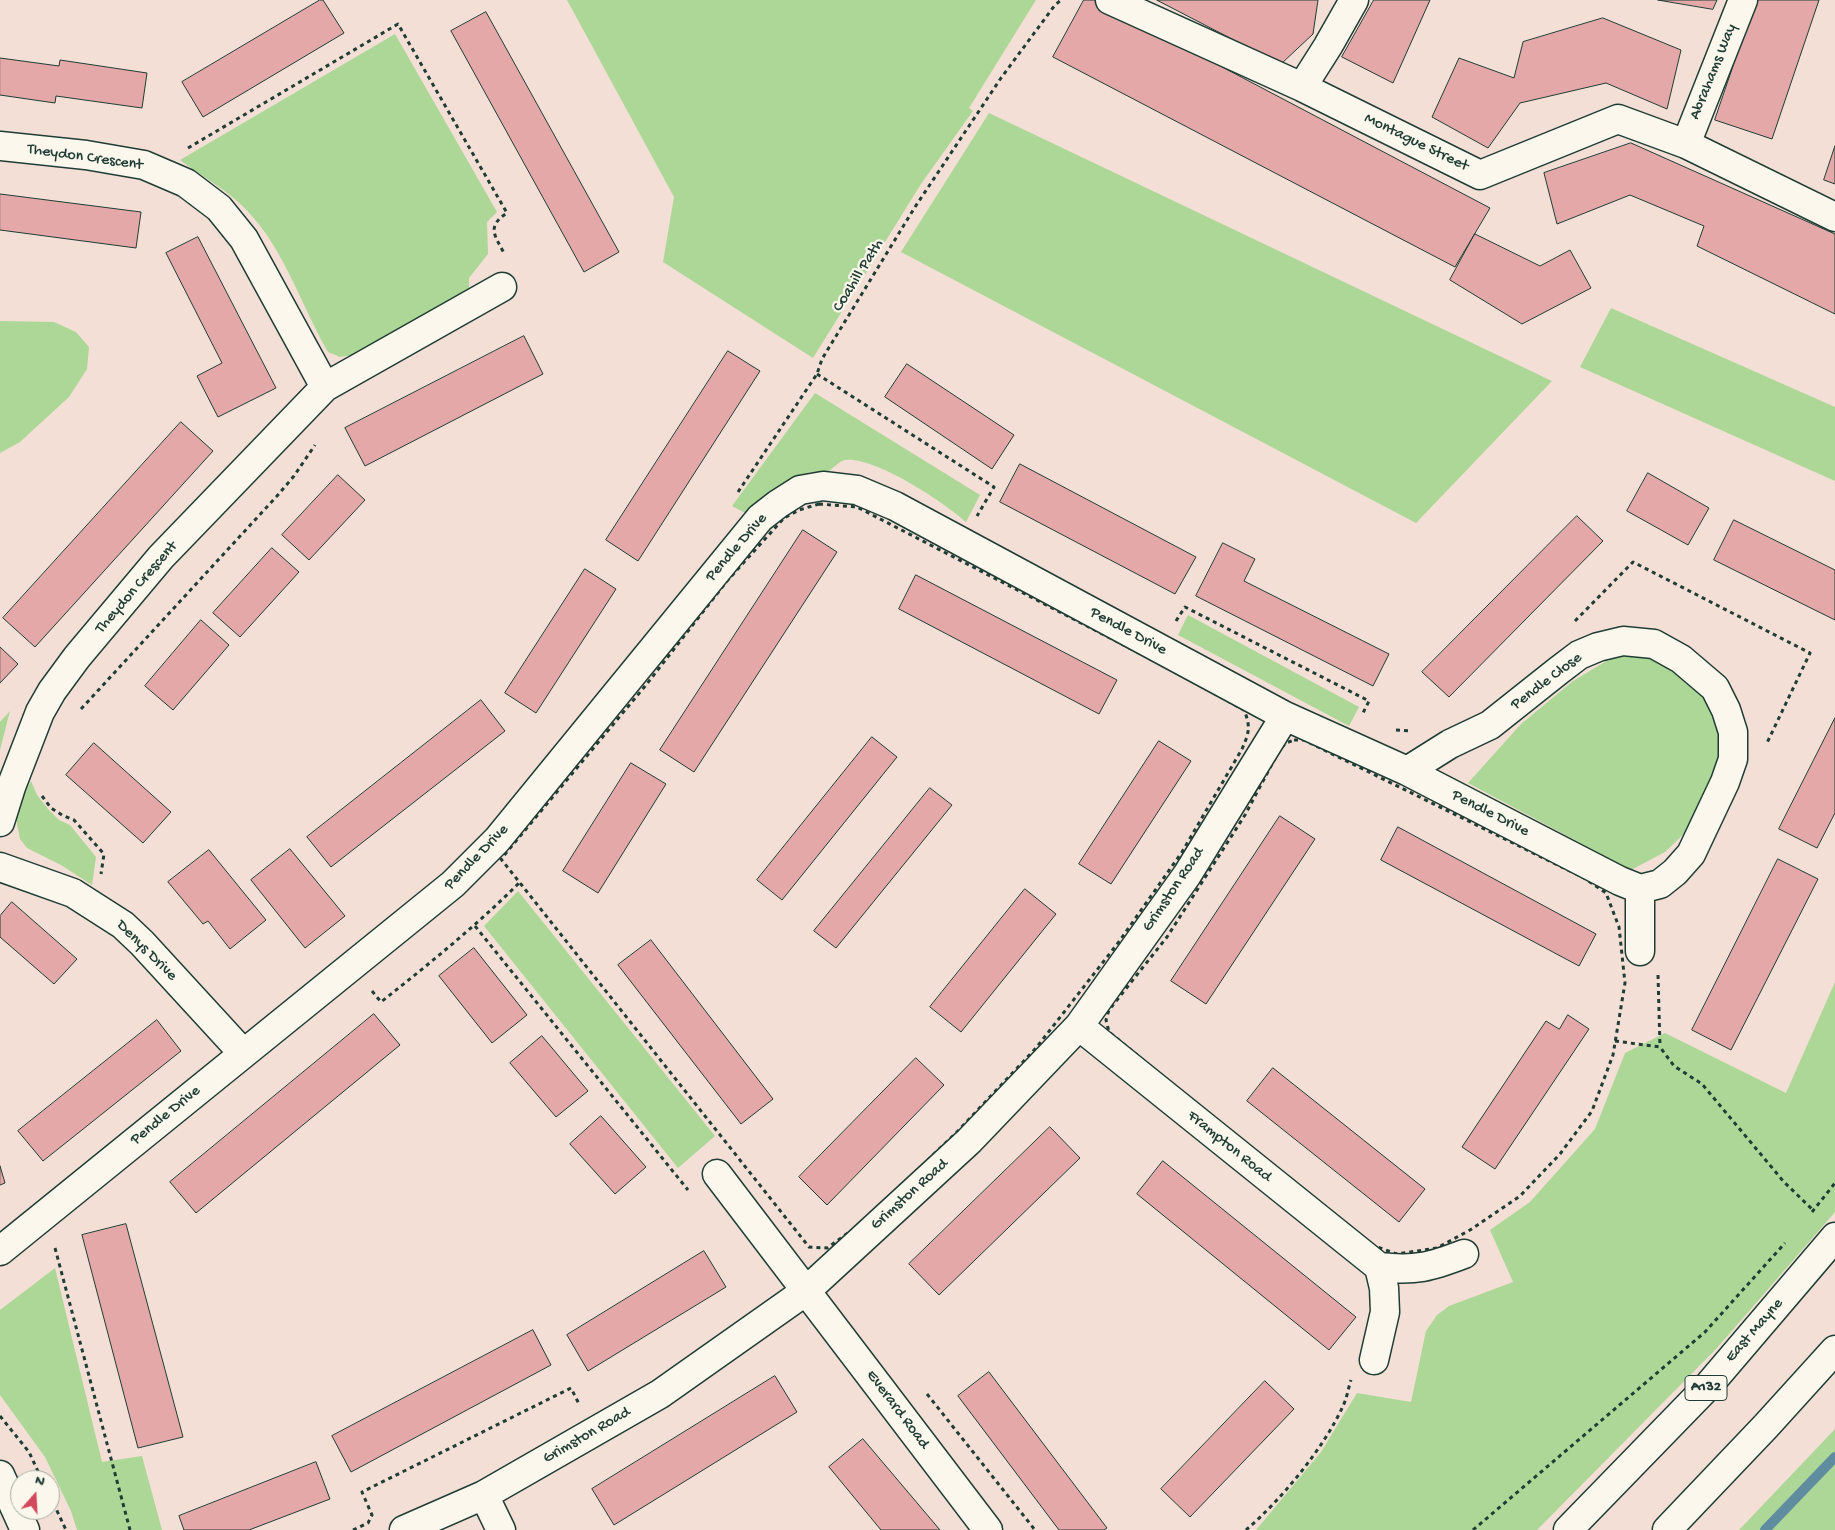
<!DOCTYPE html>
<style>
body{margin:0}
#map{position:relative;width:1835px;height:1530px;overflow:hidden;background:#f4dfd7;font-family:"Gochi Hand",sans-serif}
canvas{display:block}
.north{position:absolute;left:10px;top:1470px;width:50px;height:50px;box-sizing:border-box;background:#fbf7ec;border:1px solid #a3ada2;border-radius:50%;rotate:19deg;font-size:14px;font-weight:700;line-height:20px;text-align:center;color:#1f3d34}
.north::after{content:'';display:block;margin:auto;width:18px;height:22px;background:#d1495b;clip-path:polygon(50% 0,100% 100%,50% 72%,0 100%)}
</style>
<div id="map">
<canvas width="1835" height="1530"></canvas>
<div class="north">N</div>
</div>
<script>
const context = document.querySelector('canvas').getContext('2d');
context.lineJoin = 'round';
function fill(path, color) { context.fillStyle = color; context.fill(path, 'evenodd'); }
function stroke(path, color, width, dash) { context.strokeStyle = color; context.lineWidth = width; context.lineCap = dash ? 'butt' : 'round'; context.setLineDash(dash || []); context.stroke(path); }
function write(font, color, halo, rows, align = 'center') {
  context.font = font + ' "Gochi Hand",sans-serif'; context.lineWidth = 4.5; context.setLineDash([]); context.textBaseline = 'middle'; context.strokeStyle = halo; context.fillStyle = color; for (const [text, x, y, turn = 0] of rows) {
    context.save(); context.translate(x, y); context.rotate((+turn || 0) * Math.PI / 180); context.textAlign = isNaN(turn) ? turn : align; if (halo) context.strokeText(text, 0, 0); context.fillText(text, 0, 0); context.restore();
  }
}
fill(new Path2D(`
 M567 0H1036L969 108 973 111 921 184 813 358 663 262 674 197Z
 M395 34 497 212 487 222 488 254 469 278V289L454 304 352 355 340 357 328 352C299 302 282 240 237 201 220 186 199 174 180 160Z
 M989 113 1552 381 1416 523 901 252Z
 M1611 308 1835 407V481L1580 367Z
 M0 321 54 322 76 332 89 347 87 369 69 397 20 442 0 453Z
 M815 393 980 495 966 522C944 502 874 456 845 460 838 461 833 470 826 472 820 474 813 471 807 473 782 482 767 497 747 514L732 506Z
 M1188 615 1359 707 1349 726 1178 635Z
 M1645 653 1681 674 1706 697 1719 726 1724 760 1689 829 1665 852 1631 870 1468 783 1521 724 1573 681 1613 657Z
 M10 711 0 750V722Z
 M31 781 37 795 48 809 59 820 70 825 96 857 92 885 61 865 27 848 20 839 17 824 16 808Z
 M518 891 715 1136 678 1168 484 926Z
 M1835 982V1212L1717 1348 1537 1530H1256L1321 1452 1357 1393 1411 1402 1426 1331 1437 1315 1449 1306 1513 1282 1490 1230 1530 1202 1595 1129 1625 1053 1665 1033 1786 1093Z
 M55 1268 102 1462 142 1456 162 1530H77L71 1511 45 1457 0 1395V1310Z
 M1835 1429V1530H1739Z`), '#acd796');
stroke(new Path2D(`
 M1765 1530 1835 1457`), '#608ca0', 10);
const building = new Path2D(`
 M320 0H323L344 33 203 117 182 82Z
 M1084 0H1095L1490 208 1455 267 1053 57Z
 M1157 0H1318L1313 34 1281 64Z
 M1374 0H1430L1393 83 1342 57Z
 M1658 0H1717L1713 9Z
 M1756 0H1819L1772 139 1715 120Z
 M486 12 619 252 584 272 451 31Z
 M1603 18 1681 50 1667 109 1606 83 1520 103 1488 148 1432 117 1459 58 1514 78 1523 42Z
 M0 58 59 66 60 60 147 73 142 108 56 96 55 103 0 95Z
 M1631 143 1835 234V314L1697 246 1704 226 1630 195 1557 224 1544 173Z
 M1835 146V184L1824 180Z
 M0 194 141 212 136 248 0 230Z
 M1475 234 1540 266 1570 250 1591 288 1522 324 1450 280Z
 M198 237 276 388 218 417 197 376 222 363 166 253Z
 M524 336 543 374 365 466 345 428Z
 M728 351 760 371 638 561 606 540Z
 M907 364 1014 435 992 469 885 397Z
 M181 422 213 451 35 647 3 618Z
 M1020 464 1196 557 1175 594 1000 502Z
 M1648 473 1709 508 1688 545 1627 511Z
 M338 475 365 500 309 560 282 535Z
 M1577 516 1603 541 1449 697 1422 672Z
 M1734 520 1835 570V620L1714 560Z
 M803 530 837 552 694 772 660 750Z
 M1223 543 1255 559 1244 581 1389 654 1373 686 1196 596Z
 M272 548 299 572 240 637 213 613Z
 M585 569 616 589 536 713 505 693Z
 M916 575 1117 680 1099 714 899 609Z
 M201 620 229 645 173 710 145 686Z
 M0 647 18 664 0 683Z
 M481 700 505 731 331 867 307 837Z
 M1835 718V813L1817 848 1779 829Z
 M872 737 897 757 782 900 757 880Z
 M1159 741 1191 761 1111 884 1079 864Z
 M94 743 171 812 143 843 66 775Z
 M631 763 666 784 598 893 563 871Z
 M930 788 952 805 836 948 814 931Z
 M1280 816 1315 839 1206 1004 1171 981Z
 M1398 827 1596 934 1579 966 1381 860Z
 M290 849 345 916 305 948 251 880Z
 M209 850 266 920 230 949 208 921 203 924 168 882Z
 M1778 859 1818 879 1731 1050 1692 1030Z
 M1025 889 1056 914 961 1032 930 1007Z
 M12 902 77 959 54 984 0 937V916Z
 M651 940 773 1099 741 1124 618 965Z
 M474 948 527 1015 492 1043 439 976Z
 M374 1014 400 1045 196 1213 170 1182Z
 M1568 1015 1589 1029 1495 1169 1462 1147 1546 1021 1559 1029Z
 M157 1020 181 1051 43 1161 18 1131Z
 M542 1036 588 1091 556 1117 510 1063Z
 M916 1058 944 1085 827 1205 799 1177Z
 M1273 1068 1425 1189 1399 1222 1247 1101Z
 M601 1116 646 1167 615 1194 570 1144Z
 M1050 1127 1080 1158 939 1295 909 1264Z
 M1163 1161 1356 1317 1329 1350 1137 1194Z
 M0 1166 5 1183 0 1185Z
 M126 1224 183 1437 138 1448 82 1235Z
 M704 1251 726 1287 588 1371 567 1335Z
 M533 1330 551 1365 351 1472 332 1436Z
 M989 1372 1107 1528 1104 1530H1059L958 1396Z
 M775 1376 797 1412 614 1525 592 1489Z
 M1265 1381 1294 1409 1190 1517 1161 1489Z
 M863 1439 940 1530H881L829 1467Z
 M316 1462 330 1499 249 1530H184L179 1516Z`);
fill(building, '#e3a8a7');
stroke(building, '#1f3d34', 1);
const minor = new Path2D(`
 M1110 0 1302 87 1480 175 1618 119 1686 144 1835 217
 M1302 87 1328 46 1354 0
 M1686 144 1743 0
 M0 146 86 155 144 165 186 183 219 208 244 239 325 387 161 557 77 657 52 691 40 712 11 787 0 822
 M325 387 502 287
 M1407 771 1450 744 1490 725 1558 671 1579 655 1598 647 1623 641 1654 644 1681 659 1715 688 1726 710 1733 732V759L1725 782 1691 854 1675 872 1660 884 1640 889
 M0 867 73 893 123 925 142 943 243 1053
 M1640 951V889
 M1079 1026 1379 1267
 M717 1174 988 1530
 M0 1251 453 884 497 840 760 518 778 504 800 490 823 486 857 490 895 506 1285 716 1407 771 1620 881 1640 889
 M1379 1267C1416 1271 1430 1267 1464 1254
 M1374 1360 1385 1312 1384 1288 1379 1267
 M0 1475 25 1530
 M484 1495 501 1530
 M404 1530 484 1495 660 1394 806 1291 969 1141 1079 1026 1187 875 1285 716`);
const major = new Path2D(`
 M1568 1530 1708 1386 1835 1237
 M1667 1530 1766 1426 1835 1350`);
stroke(minor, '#1f3d34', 31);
stroke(major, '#1f3d34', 31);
stroke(new Path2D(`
 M188 148 398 24 507 213C485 227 496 237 505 255
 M817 374 994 487 977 516
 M738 492 817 374 822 359 915 207 1001 78 1055 5 1061 0
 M819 504 857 507 1172 670 1244 710C1251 727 1249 733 1242 749L1182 852 1118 943 1036 1048 956 1133 862 1223 827 1248 809 1247 501 859 646 685 727 581 784 518 799 510Z
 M1176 621 1185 607 1369 701 1362 715
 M1575 621 1633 562 1810 653 1766 745
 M81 709 277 496 294 476 315 445
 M1396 730 1410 731
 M1294 740H1304L1312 744 1584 878 1606 893 1619 927 1625 983 1613 1055 1592 1111 1560 1154 1520 1196 1470 1230 1437 1248 1397 1254 1366 1243 1109 1032 1106 1020 1109 1010 1167 937 1245 815 1280 749 1286 743Z
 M42 796 51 808 62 815 74 820 104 854 101 874
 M475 926 688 1190
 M1658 975 1660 1047
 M372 991 381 1002C429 964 476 926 519 883
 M1615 1041 1660 1047 1674 1066 1702 1084 1784 1182 1814 1211
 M1812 1212 1835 1183
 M55 1248 130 1530
 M927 1394 1035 1530
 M0 1416 29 1452 42 1480
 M50 1496 66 1530
 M353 1530 368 1523 372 1515 362 1492 571 1388 579 1404
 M1246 1530C1281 1500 1324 1448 1343 1406 1347 1398 1348 1389 1351 1380
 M1473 1530 1705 1332 1785 1243`), '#1f3d34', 3, [4, 4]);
stroke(minor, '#fbf7ec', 28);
stroke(major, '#fbf7ec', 28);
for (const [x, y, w] of [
 [1706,1388,42]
]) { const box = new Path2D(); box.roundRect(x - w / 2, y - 12.5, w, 25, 4); context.fillStyle = '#fbf7ec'; context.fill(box); stroke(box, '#1f3d34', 1); }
write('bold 15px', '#1f3d34', null, [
 ["A132",1706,1388]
]);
write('16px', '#1f3d34', '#fbf7ec', [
 ["Abrahams Way",1714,72,-68],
 ["Montague Street",1416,143,26],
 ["Theydon Crescent",85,158,8],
 ["Coahill Path",859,276,-58],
 ["Pendle Drive",737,548,-49],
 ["Theydon Crescent",137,588,-49],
 ["Pendle Drive",1128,632,28],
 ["Pendle Close",1547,682,-37],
 ["Pendle Drive",1490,814,27],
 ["Pendle Drive",477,858,-46],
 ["Grimston Road",1174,890,-56],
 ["Denys Drive",146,951,45],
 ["Pendle Drive",166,1116,-39],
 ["Frampton Road",1229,1147,39],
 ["Grimston Road",910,1195,-42],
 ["East Mayne",1755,1331,-49],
 ["Everard Road",897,1410,53],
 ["Grimston Road",587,1436,-30]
]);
</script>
